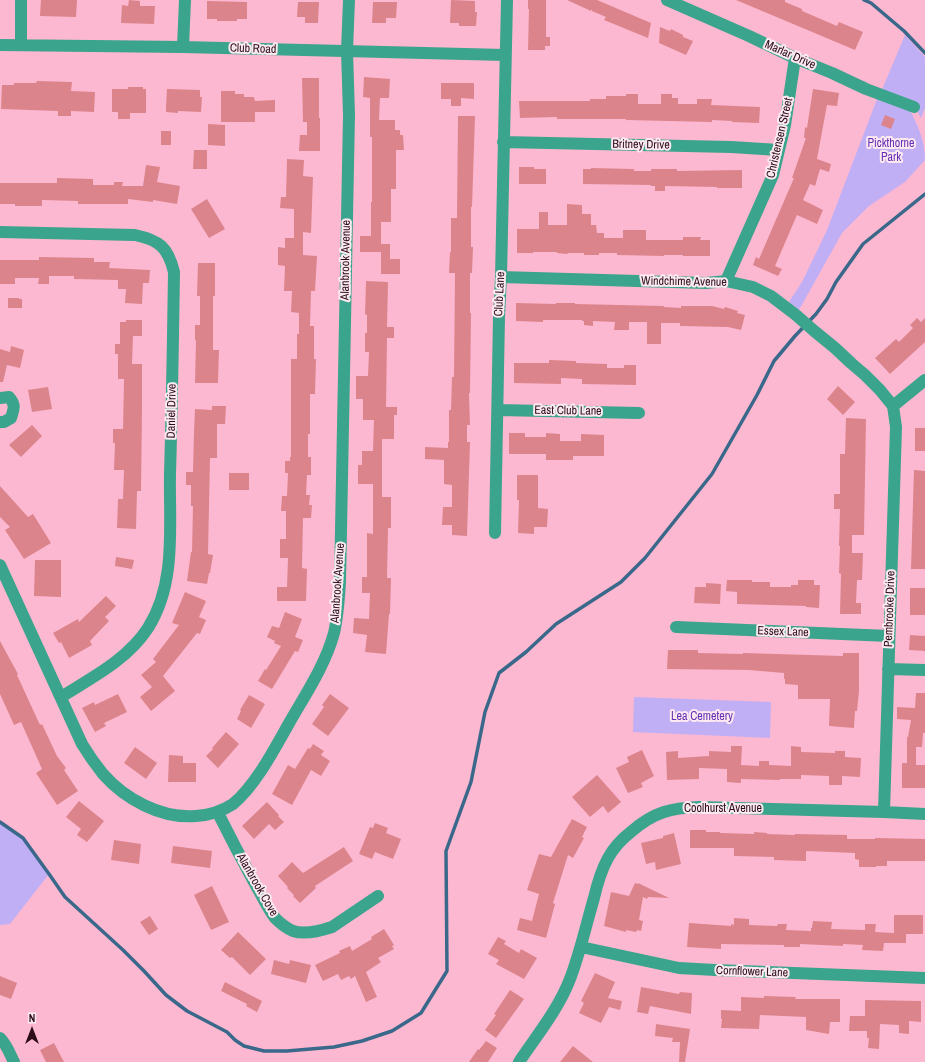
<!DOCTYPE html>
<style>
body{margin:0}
#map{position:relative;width:925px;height:1062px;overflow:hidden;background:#fdb8d1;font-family:"Archivo Narrow",sans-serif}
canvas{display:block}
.north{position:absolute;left:12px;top:1010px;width:40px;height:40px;-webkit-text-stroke:3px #fceaf0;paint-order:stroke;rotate:0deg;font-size:11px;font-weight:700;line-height:16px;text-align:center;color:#2c0d1b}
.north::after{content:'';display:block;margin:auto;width:14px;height:18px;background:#2c0d1b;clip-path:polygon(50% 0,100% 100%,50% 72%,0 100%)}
</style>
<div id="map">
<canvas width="925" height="1062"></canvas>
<div class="north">N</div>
</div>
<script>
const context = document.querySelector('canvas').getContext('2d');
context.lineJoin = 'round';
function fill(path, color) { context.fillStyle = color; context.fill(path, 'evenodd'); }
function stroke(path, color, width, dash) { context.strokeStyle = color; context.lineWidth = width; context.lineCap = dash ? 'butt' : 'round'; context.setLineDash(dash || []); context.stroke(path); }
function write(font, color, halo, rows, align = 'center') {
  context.font = font + ' "Archivo Narrow",sans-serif'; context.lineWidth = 4; context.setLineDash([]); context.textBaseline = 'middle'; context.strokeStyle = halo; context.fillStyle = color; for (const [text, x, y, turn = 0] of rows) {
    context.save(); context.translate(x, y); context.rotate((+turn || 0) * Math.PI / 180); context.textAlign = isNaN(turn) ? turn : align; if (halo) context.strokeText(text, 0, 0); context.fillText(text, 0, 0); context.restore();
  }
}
fill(new Path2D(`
 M905 35 925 57V108L921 118 913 105 881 92Z
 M877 99 911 112C919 128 925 142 925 160L905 182 869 206 842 233 799 310 789 302 802 282 827 230Z
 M634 697 771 702 770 738 633 732Z
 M0 822 23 838 49 874 10 924 0 925Z`), '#c0aff5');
stroke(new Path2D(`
 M864 0 871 3 904 31 925 53
 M0 822 23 838 49 874 65 897 123 950 144 971 166 995 187 1011 227 1032 235 1040 244 1046 264 1051H287L334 1047 362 1041 392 1031 421 1013 447 971 446 851 471 782 485 712 499 673 526 652 556 624 621 582 645 558 712 474 757 395 774 361 795 336 816 314 827 299 836 282 863 244 925 194`), '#3a688a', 3.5);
fill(new Path2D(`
 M41 0H77L76 17 40 16Z
 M129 0 140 1V6H155L154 24 121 23 122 5 128 6Z
 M451 0 475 1V12H477L476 26H459V23H450Z
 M528 0H546V37H550V46H545V50H528L529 9H528Z
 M567 0H597L651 23 648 38 604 20 606 17 592 11V9L591 11Z
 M736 0H785V2L802 9V11L837 26 839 22 863 32 855 50Z
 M207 1 247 2V19H237V21H217V19H207Z
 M298 2H319L318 23H305V17H297Z
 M373 2H397L396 18H386V23H372Z
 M660 27 670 31 671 29 683 35V37L693 41 686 55 659 43Z
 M364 77 390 79 389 98H380L379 120H395V130H400V135H403L404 150H396V189H391V222H381V244H390V259H400V274H381V252H360V236H371V202H372V137H370V98L363 97Z
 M302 78H319V118H320V151H299L300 135H307V122H303Z
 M37 81 72 82 71 91 95 92 94 112 71 111V116H58V111L1 109 2 85H14V83H36Z
 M441 83H474V99L461 98V106H451V99H441Z
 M128 87H143V89H146V113H130V119H118V112H112V89H128Z
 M167 89 200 90V97H202L201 112 178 111V113L166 112V107Z
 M813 89 839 93 837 106 827 105 817 159 831 164 829 172 820 169 815 186 810 184 803 200 823 210 817 224 797 215 775 266 782 269 778 276 753 265 756 257 759 259 794 178H792L806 138H804L805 127 807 128Z
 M221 91H235V94H244V97H254L255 101 275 100V112H255V122H221Z
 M626 94H638V104H661V94H672V98H678V104H697V99H712L711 105 760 107 759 123 732 122V121L712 120V122L626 120V119H557V117L520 118 519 101H590V99H606V96H626Z
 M885 115 895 119 891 129 881 125Z
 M458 116H475L472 207H471V247H473L472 273H470V313H471L470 393H469L470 425H467V442H470L467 536 452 535V525H442L443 507H452V485L444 484V460L425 459V447L448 448V442H449V410H451L452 377H454L455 273H449L450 252H451V218H457V214Z
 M208 124 225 125V146L208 145Z
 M161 131H171V145H161Z
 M194 150H207V169H193Z
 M287 159 304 160 303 176 313 177 311 233 303 232V255L317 256 315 291H311L310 326H314V359H316L315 394H310V434H308V457H311V475H307L306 495H310L309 505H312L311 518H303L302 568 307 569 306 601H277V587H287L288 558H280V539H286V511H281L282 496H287L288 473H285V461H290V457H291V359H297V334H299V313L291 312 292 291H284L285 266 278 265V247L285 248V238H294V209L280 208 281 197H286Z
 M146 165 160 167 157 182 180 186 177 204 153 200V202L128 199V204H78V201L42 200V206H15V204H0V183H57V178L93 179V185H114V182H123L122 186H143Z
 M519 167H534V169H546V184H519Z
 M591 168 634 169V171H651V169H677V171L742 170V188H717V187L665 186V191H655V186H651V185L583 184V169H591Z
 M207 199 225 229 209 238 191 209Z
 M567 204 582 205V214H591V225H596L597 233H604V238H623V230H646V240H683V237H701L700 240H710V256H683V255H664V256L617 255V253H599V255H584V253H568L567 254 557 253V252H533V253H517V229H539V212H548V225H567Z
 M39 257 94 258V262H110L109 268 150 270 149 283H143L142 304 125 303 126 289H118V280L74 279V276H49V284H38L39 278H15V284H0V260H39Z
 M198 263H215V296H213V350H219L218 383H195L196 340H195V325H200V296H197Z
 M366 281 388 282 387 327H394V338H387L386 407H397V415H394V439H382V497H391V528H388L387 578H391L390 614H389L386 654 365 652 367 635 353 633 354 618 369 619 370 593H362V577H367V533L373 534V484H358V465H362V451H373L374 420H363V399H356V376H368L369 352H365V333H367V315L365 314Z
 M8 298H19V299H22V308H8Z
 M516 303 556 304V303H575V304L664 306V307L681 308V306H712L724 309 725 307 738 311 737 313 745 315 741 330 728 327 680 326V323H661V344H647V322H629V330H614L615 322 593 321V326L584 325V321H582V320H543V322L516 321Z
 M917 318 921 322 925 318V342L890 374 875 358 896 339 899 342 913 328 910 325Z
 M126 320H142V336H133L132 364H142V410L141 491H137L136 529 117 528 118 499H123L124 470H114L115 443H113V429H123L124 379H118V354H115V344H120V322H126Z
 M11 346 24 350 20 368 7 365 3 382H0V349L10 352Z
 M549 360 576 361V363L607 364V368H624V365H636V385L582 384V379L561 378V384L514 383V363H549Z
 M838 386 855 402 843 415 827 399Z
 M48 387 52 409 32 412 28 390Z
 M212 406H226L225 424H217V458H210L208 554 213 555 210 573H209L207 584 187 581 191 552H192L193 506H191V485H186V472H193L194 432 195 409 212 410Z
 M846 418 866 419 864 535H852V553H863L862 580H857L856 603H861V614H840L841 574 839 573 840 546H839L840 509H834V494H840V454H845Z
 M32 425 42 436 21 457 9 445Z
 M915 428H925V451H915Z
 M509 433H525V437H546V433L560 434V441H581V434L604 435V456H573V460H546V454H509Z
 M914 470 925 471V569H911Z
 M229 473H249V490H229Z
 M517 475H538V508L548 509 547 527H534V534L518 533 519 500H517Z
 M0 486 28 517 33 514 51 543 24 559 5 530 10 527 0 517Z
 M116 557 134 560 132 569 115 566Z
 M35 560H61V597L34 596Z
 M727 580H752V582H770V587H791V585H798V580H814V585H820L819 608 806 607V606L737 604V592L726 591Z
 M706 583 721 584 720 604 694 603 695 587H706Z
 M910 588H925V615H910Z
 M185 592 206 601 199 617 206 620 200 634 197 633 163 676 175 691 151 711 140 697 152 687 141 675 156 662 153 659 179 625 172 623Z
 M106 596 116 606 105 617 109 621 90 641 92 645 69 658 61 642 59 643 53 633 78 619 79 622Z
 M285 612 302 619 295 637 303 640 298 652 295 651 272 689 258 681 265 669 266 670 281 646 274 643 275 641 267 637 272 626 279 628Z
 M910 635 925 636V651L909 650Z
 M0 641 18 674 17 675 40 725 42 724 57 756 66 768 64 770 78 791 57 805 36 773 42 769 21 722 14 725 0 694Z
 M668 650H698V653L743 654V653L843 656V653H859V691L857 711H855L854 728 829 726 830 699H798V685L785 684V679H784V673L749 670 667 669Z
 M916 693H925V733H923L922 747H916V765H925V788H902V763H907V737H908L911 720 897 719V707L915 708Z
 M118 694 127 712 104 723 106 726 95 732 82 708 94 702 95 705Z
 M330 694 349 708 328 736 312 724 324 707 322 705Z
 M249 695 265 704 251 728 237 719 241 711 240 710Z
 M226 732 239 744 218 768 206 756 213 749 212 748Z
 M313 744 324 751 321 755 330 761 321 776 311 770 292 805 272 794 288 765 295 769 308 748 310 749Z
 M731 746H742L741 765 759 766V761H769V765L791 766V746L801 747V752L835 753V751H845V757L861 758 860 777 842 776V785H829V776L801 775V779H780V780L741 779V783L727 782V769L699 768V779L667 780 666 752 678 751V758L709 756V751L731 752Z
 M135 747 157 763 146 779 124 763Z
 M642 750 654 776 641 783 643 787 628 793 616 768 629 762 627 757Z
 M169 755 183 756V763H196V782H168Z
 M597 775 621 802 608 813 603 806 590 817 572 797Z
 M79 801 104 821 87 842 77 835 81 829 66 817Z
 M267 802 279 815 278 816 284 822 275 830 269 824 254 839 242 826Z
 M572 819 587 827 582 837 584 838 573 858 568 855 553 903 555 904 546 938 517 930 520 918 532 921 539 894 527 890 539 854 551 857Z
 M375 823 388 828 386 833 401 839 393 859 375 852 372 859 359 854 370 827 373 828Z
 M690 830H706V832H720V833L754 834V832L767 833V834L795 835V834L847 835V839H875V838L925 839V861H887V866H876V867H859V860L855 859V853L806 851V861L774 860V857L734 856V848H690Z
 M674 833 681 864 656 870 655 862 646 864 641 843 663 838V836Z
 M114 840 141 844 139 864 111 860Z
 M173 846 212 851 210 868 171 863Z
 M344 847 353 861 315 886 316 888 300 903 293 896 294 895 287 888 288 887 278 876 292 862 303 873Z
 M635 883 638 884V883L669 898 648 897 647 899 643 897 639 920 643 921 641 931 637 930 636 932 626 930V932L604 926 611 892 629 896Z
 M212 886 229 922 211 930 194 895Z
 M894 915H923V934H906V943H884L883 951 862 950 863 945 843 944V946L800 944V947H784V945L721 944V949L687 947 689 923 731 926V924L734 925V918L749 919V925L777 926 778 924H787L786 930 811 931V928H812L813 921 832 922 831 929 865 930V924H876L875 932 894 933Z
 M150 916 158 929 149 935 140 922Z
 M384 929 394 945 392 946 394 949 378 958 381 962 366 972 377 997 366 1002 355 976 351 979 349 976 341 980 338 974 323 981 315 965 340 953 339 951 350 946 352 951 372 939 371 937Z
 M238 932 266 959 250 975 232 957 230 958 221 950Z
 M498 937 506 941 504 944 519 953 521 949 537 958 524 979 496 964 499 960 488 954Z
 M274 960 289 964 290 960 311 965 306 983 271 974Z
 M595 973 615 982 608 998 622 1001 620 1010 609 1007 601 1023 579 1013 584 1003 581 1001Z
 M0 976 17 983 11 999 0 995Z
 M225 982 262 1001 257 1012 246 1006 247 1004 221 991Z
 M641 987 679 994 680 992 692 993 691 1014 650 1006 648 1014 637 1012Z
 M510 990 524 999 496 1038 485 1030 496 1015 494 1014Z
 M764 996 796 997 795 999H840V1022H830L829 1034 806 1030V1017L760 1015 759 1029 721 1028 722 1019H721V1010L741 1011V997L764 998Z
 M865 1000 921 1001V1022L909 1021V1034L899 1033V1025L880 1024 879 1049 868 1048 869 1038H867V1031H849L850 1016H865Z
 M656 1024 690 1029 685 1062H679L680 1042H672L673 1038 655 1036Z
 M486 1041 497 1048 488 1062H469L478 1049 479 1050Z
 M54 1043 64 1062H46L40 1050Z
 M573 1046 593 1062H560Z`), '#dc848b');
stroke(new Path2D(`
 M667 0 749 36 795 58 832 73 866 89 914 107
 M0 45 183 47 505 55
 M21 45V0
 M183 47 185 0
 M503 142 731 147 779 150
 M0 232 135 235C159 240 168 247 174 272 173 339 172 407 170 474 169 525 177 582 148 628 127 660 93 677 61 697
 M501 277 706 283 726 281 753 287 771 296 796 315 813 330 835 348 851 363 865 375 880 390 893 406 896 427 884 812
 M726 281 773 175 785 125 795 58
 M0 398 9 397C16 405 14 408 11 418L4 422H0
 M893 406 925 380
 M498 410 639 413
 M495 533 499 317 501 277 507 0
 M0 565 82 744C88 754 95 764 103 774 125 799 161 819 196 816 210 815 221 812 233 804 255 786 274 750 288 725 305 695 325 666 334 633 338 616 339 599 340 582L349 115 347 51 349 0
 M676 627 889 636
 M888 669 925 670
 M218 813C230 837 242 860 255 884 261 894 268 909 275 918 280 923 286 928 293 931 305 935 320 931 332 927L378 896
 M581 947 679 968 715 970 925 978
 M0 1038C7 1045 10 1054 14 1062
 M519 1062C537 1035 558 1010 570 979 580 953 586 925 594 898 597 885 602 869 608 858 614 847 623 838 632 831 654 812 671 808 699 807L884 812 925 814`), '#3ba48c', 12);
write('12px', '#2c0d1b', '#fceaf0', [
 ["Club Road",253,49,2],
 ["Marlar Drive",790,55,24],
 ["Christensen Street",780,138,-77],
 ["Britney Drive",641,145,1],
 ["Alanbrook Avenue",346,260,-89],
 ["Windchime Avenue",684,282,1],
 ["Club Lane",500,294,-87],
 ["Daniel Drive",172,411,-89],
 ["East Club Lane",568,411,1],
 ["Alanbrook Avenue",338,583,-86],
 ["Pembrooke Drive",890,609,-88],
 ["Essex Lane",783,632,2],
 ["Coolhurst Avenue",723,809],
 ["Alanbrook Cove",257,885,60],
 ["Cornflower Lane",752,972,2]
]);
write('12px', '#632eb5', '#fceaf0', [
 ["Pickthorne",891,144],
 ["Park",891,158],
 ["Lea Cemetery",702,717]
]);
</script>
